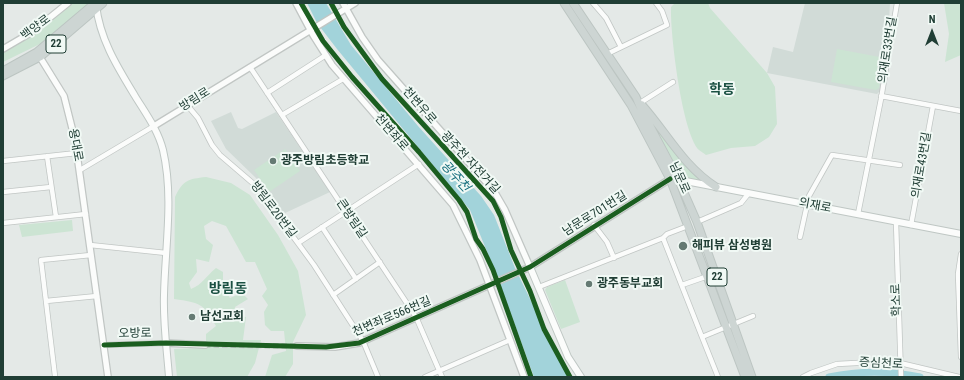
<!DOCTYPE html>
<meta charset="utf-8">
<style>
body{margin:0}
#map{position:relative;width:964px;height:380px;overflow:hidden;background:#e4e9e7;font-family:"Roboto Condensed",sans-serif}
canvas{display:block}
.frame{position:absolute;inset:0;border:4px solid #203e35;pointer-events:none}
.north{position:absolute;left:912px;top:12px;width:40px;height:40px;-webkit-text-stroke:3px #f1f9f5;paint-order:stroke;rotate:0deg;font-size:11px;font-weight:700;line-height:16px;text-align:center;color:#203e35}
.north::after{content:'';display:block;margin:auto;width:14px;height:18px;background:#203e35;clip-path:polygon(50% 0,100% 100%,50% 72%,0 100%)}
</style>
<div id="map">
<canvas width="964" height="380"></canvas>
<div class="frame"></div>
<div class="north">N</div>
</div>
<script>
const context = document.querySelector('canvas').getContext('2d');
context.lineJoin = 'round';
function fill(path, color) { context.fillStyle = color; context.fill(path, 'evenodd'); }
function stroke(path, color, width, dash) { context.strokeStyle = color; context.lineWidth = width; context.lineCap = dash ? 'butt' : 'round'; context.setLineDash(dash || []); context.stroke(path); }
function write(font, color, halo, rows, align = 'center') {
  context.font = font + ' "Roboto Condensed","Noto Sans KR",sans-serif'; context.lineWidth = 4; context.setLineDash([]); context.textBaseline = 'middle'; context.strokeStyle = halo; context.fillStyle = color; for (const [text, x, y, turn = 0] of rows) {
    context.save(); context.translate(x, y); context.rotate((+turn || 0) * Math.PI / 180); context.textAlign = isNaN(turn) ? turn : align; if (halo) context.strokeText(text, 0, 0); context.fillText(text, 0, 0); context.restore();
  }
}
fill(new Path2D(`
 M805 3H890L888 39 880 91 877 94 767 73 773 47 793 52Z
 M231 112 238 128 242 129 276 112 330 192 283 214 280 213 256 178 226 149 211 121Z`), '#d1dbd7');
fill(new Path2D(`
 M71 3H90L44 42 3 62V52L34 34Z
 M675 3H708L710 8 767 73 775 87 777 124 769 137 755 146 731 148 706 155C704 153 701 152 699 150 682 133 670 33 671 7Z
 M944 3H961V55L945 62 949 34Z
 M837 49 885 58 879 88 876 90 831 82Z
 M657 130 708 185 682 178 678 175Z
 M285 149 300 171 269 192 254 170Z
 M206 177 231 183 250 195 278 235 298 271 306 315 293 342V364L285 377H265L272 355 286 351 284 331H271L265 325 264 312 268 305 262 296 267 289 255 262H246L226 226 212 221 204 226 206 239 213 245 209 262 196 259 197 272 189 283 191 289C203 284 205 277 216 268L223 272V286L230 298 242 293 248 299 235 307 237 316 246 317 243 340H261L255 363 247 377H177L174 349 206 348V334L216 326C203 303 201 303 174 299L175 197C183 180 188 179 206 177Z
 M72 220 73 231 22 237 19 225Z
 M565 280 580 322 561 329 545 290 547 287Z`), '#cce4d3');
fill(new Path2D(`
 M307 3H326L351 45 418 126 481 196 494 215 515 268 568 377H534L497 276 470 210 337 49 317 23Z`), '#a2d3da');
stroke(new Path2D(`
 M829 377C858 371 891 371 920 377`), '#a2d3da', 7);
stroke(new Path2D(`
 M205 345 297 346`), '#bdc7c3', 5.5, [5.5, 3]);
const minor = new Path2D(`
 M593 3 606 18 621 47
 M607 54 667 25 662 11 656 3
 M250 67 416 317 442 377
 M267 93 326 55
 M881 96 961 111
 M640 103 673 82
 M187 105 198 118 212 145 220 155 255 185 314 265 363 341 378 377
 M282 115 343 79
 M47 156 56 217
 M3 161 77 153
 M80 170 154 126
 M3 192 51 187
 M858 214 881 99 897 3
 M697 222 741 203 749 193
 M896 222 901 377
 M3 223 86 214
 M594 225 607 242 614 258
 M911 225 933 106
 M322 227 356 279
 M800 237 809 196 832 155 900 165
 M663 238 702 337 753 316
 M298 243 419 164
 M90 245 166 253
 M961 254 958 274 961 357
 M682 285 708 276
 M539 287 663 238 667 234 688 226
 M333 295 380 262
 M46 301 97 296
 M702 337 718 377
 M104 345 166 343
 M55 376 41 260 91 255
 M425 377 510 340
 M803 377 811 373 837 364 875 362 900 363 959 377`);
const tertiary = new Path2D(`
 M296 3 313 35 332 65 453 205 480 260 524 377
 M343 3 362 37 378 60 494 191 505 210 530 267
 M3 49 32 32 68 3
 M38 54 64 96 75 140 108 377
 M154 126 355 3
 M166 343 205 345
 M297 346 335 347 359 343 530 267 670 179`);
const secondary = new Path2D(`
 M96 5C100 40 118 68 135 96 146 114 158 130 163 150 174 197 165 248 164 295 163 323 167 350 169 377
 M675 179 961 234
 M530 267 568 357 581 377`);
const primary = new Path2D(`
 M564 3 631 105 670 179 745 377
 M573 3 636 97 641 109 678 179 697 222 752 377
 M3 71 37 52 95 3
 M3 76 40 57 103 3
 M642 105C667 133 683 166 716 187`);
stroke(minor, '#c1c6c4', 6);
stroke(tertiary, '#c1c6c4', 8);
stroke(secondary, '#bfc7c4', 8);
stroke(primary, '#bcc5c2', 9);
stroke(minor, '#fbfcfb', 4.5);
stroke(tertiary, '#fbfcfb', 5.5);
stroke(secondary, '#fbfcfb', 6);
stroke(primary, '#cdd5d3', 7);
stroke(new Path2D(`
 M301 3 323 41 352 77 419 152 459 200 467 212 476 239 483 249 493 270 531 377
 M331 3 344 27 382 79 493 201 501 217 511 250 530 291 544 329 570 377
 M104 345 166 343 326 347 359 343 530 267 670 179`), '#1b5e20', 5);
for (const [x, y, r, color] of [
 [273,161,4,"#657a73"],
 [683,246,5,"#657a73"],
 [589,284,4,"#657a73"],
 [192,317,4,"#657a73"]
]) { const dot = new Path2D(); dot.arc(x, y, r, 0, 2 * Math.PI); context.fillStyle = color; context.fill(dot); stroke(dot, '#f1f9f5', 1.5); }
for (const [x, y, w] of [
 [56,44,20],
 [717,277,20]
]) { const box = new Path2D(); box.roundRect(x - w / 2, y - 9, w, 18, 3); context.fillStyle = '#f1f9f5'; context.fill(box); stroke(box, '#203e35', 1); }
write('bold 11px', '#203e35', null, [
 ["22",56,44],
 ["22",717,277]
]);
write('12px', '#203e35', '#f1f9f5', [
 ["백양로",36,28,-37],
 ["의재로33번길",888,50,-81],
 ["방림로",195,100,-32],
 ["천변우로",419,106,49],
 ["천변좌로",391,133,49],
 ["용대로",75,145,79],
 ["광주천 자전거길",470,163,47],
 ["의재로43번길",922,165,-80],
 ["남문로",679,178,66],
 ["의재로",815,206,11],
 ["방림로20번길",273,210,53],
 ["남문로701번길",595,214,-32],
 ["큰방림길",351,219,56],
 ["학소로",897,300,-92],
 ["천변좌로566번길",392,317,-23],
 ["오방로",135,334,-1],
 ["증심천로",881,364,3]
]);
write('bold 12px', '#203e35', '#f1f9f5', [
 ["광주방림초등학교",281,161],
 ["해피뷰 삼성병원",692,246],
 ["광주동부교회",597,284],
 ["남선교회",200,317]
], 'left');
write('italic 13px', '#166e7d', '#f1f9f5', [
 ["광주천",455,177,48]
]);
write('bold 14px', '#1b5143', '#f1f9f5', [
 ["학동",722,90],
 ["방림동",228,289]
]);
</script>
